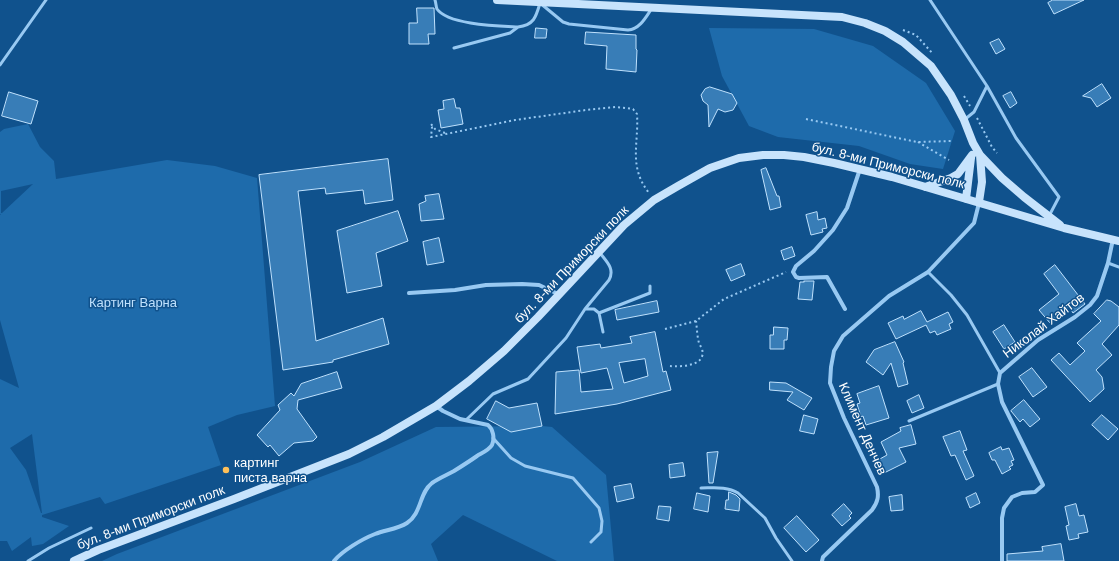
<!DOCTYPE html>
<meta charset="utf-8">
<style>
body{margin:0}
canvas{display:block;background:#10528d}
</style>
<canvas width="1119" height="561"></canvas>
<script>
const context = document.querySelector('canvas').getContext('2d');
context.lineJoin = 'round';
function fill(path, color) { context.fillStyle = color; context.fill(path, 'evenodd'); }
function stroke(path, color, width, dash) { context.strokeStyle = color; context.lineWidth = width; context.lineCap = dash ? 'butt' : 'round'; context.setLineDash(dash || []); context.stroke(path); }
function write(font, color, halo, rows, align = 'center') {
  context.font = font + ' Helvetica,sans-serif'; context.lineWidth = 3; context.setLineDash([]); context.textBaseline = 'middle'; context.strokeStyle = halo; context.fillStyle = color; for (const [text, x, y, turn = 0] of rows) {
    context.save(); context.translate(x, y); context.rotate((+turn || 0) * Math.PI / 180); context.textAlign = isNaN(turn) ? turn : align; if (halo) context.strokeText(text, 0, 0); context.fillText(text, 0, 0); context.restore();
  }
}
fill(new Path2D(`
 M709 28 814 29 873 46 926 83 955 131 943 169 910 164 859 146 778 137 749 126 722 76Z
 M28 124 40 147 54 161 56 179 167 160 215 166 257 178 275 406 237 415 208 427 221 465 105 504 100 497 42 515V517L69 526 43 544 32 546 31 537 12 551 7 541H0V379L19 388 0 320V215L1 214H0V132L4 129ZM33 184 2 213H1V191ZM32 434 42 513H41L26 470 10 448Z
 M542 426 552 427 606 475 614 561H557L463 515 431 544 438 561H102L117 554 360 462 436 427Z`), '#1e6bab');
const building = new Path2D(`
 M1053 0H1084L1054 14 1048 3Z
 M417 8H434L435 34H428L429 44H409V23H417Z
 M536 28 547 29 546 38H535Z
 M586 32 636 35V49L637 50 636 72 606 69 607 46 585 44Z
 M999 39 1005 49 996 54 990 43Z
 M1102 84 1111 98 1097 107 1091 98 1083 96Z
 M710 87 732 94 737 103 733 110 725 112 718 109 709 127 708 105 703 101 701 95 705 89Z
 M9 92 38 101 31 124 2 116Z
 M1011 92 1017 103 1010 108 1003 96Z
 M454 99 456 108H460L463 124 441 128 438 110 444 109 443 101Z
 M388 159 393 200 365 204 363 190 326 194 325 188 298 191 316 341 383 318 389 344 333 360V362L283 370 259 175Z
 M766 168 777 196H779L781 207 770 210 761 170Z
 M439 194 444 219 421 221 419 204 426 201 425 196Z
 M398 211 408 241 376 253 382 286 347 293 337 231Z
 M817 212 818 220 825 218 827 228 822 229 823 232 811 235 806 215Z
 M439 238 444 262 427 265 423 242Z
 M792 247 795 256 784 260 781 251Z
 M741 264 745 275 731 281 726 270Z
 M1055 265 1085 304 1073 313 1069 307 1050 323 1039 310 1059 294 1044 274Z
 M804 281H814L812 300 798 299 800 282H804Z
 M1107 300 1111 301 1119 307V325L1102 344 1112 355 1096 370 1102 377 1104 389 1090 402 1051 360 1059 353 1070 365 1085 351 1077 343 1101 321 1094 314Z
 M657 301 659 312 617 320 615 310Z
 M921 311 927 322 948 312 953 322 949 324 951 329 937 335 935 331 930 333 926 325 896 339 888 323 903 316 904 319Z
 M1004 325 1015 342 1004 349 993 332Z
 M774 327 788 328 787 340H784V349H770V335H773Z
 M655 332 663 372 666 371 671 390 617 404 555 414 556 372 579 370 581 392 613 389 607 368 581 373 577 347 600 344 601 348 632 343 630 337ZM645 359 648 376 624 383 619 363Z
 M895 342 904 362 903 363 908 384 898 387 891 363 883 375 866 362 874 350Z
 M1032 368 1047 387 1033 397 1019 377Z
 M337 372 342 388 298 400 297 409 317 437 313 441 294 443 279 456 270 445 268 447 257 435 280 410 278 405 291 393 294 396 301 384Z
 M770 382 786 383 812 398 804 410 787 400 793 392 770 390Z
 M879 386 889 418 866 425 863 416 861 417 857 404 860 403 857 394Z
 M919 395 924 408 912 413 907 401Z
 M1024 400 1040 419 1030 427 1023 419 1020 422 1011 411Z
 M496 401 509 408 537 403 542 426 511 432 487 419Z
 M804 415 818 419 814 434 800 431Z
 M1102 415 1118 429 1108 440 1092 425Z
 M911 425 916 444 899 448 906 462 884 473 878 460 887 455 881 442 901 431 900 428Z
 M960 431 967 450 963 451 974 476 966 480 955 455 951 456 943 437Z
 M1001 447 1002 450 1009 448 1014 460 1011 461 1013 465 1009 467 1011 469 1002 474 995 460H992L989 453Z
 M718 452 713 483H709L707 453Z
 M683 463 685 476 670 478 669 465Z
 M631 484 634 498 617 502 614 487Z
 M729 492 736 495 740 499 739 511 725 509 726 500H728Z
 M697 493 710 496 708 512 694 509Z
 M976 493 980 503 970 508 966 498Z
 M902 495 903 510 891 511 889 497Z
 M844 504 852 513 849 516 851 518 842 526 832 515Z
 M1076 504 1079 516 1084 515 1088 532 1078 534 1079 538 1069 540 1066 526 1069 525 1065 507Z
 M659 506 671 507 669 521 657 519Z
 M797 516 819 540 806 552 784 528Z
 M1061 544 1064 561H1007V554L1043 551 1042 547Z`);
fill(building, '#387db7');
stroke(building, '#bfe1fd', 1);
stroke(new Path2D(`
 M903 30 916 35 933 54
 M964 96 970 106
 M977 118 992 147 997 153
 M806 119 917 142 953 141
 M445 133 435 129 431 124 432 127 431 137 515 120 586 110 616 107 626 108 633 109 637 114C639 144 628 166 649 193
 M918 142 949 160
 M665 329 696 321 724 299 786 272
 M670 366C681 367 707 366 702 349 701 347 700 345 699 343 697 336 697 328 696 321`), '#98c9f2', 2, [2, 3]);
stroke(new Path2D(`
 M435 0C436 3 436 7 437 9 448 25 500 26 518 27 534 25 536 17 540 3L563 22 569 24 628 30C640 29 646 17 652 8
 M930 0 987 86 974 112 964 120
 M454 48 510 33 518 27
 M0 65 46 0
 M987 86 1016 138 1059 197 1049 216
 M1108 263 1119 267
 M928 272 951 295 967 315 1000 373
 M585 309 609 280C615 269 607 262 600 253
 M599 313 650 293V286
 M466 420 493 394 528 379 566 338 585 309H594L599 313 603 332
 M909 421 998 384
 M493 438 511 458 525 466 573 478 599 508 602 521 601 532 591 542
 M701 488C713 488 727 486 738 493L765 518 776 538 792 561
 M28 561 49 548 91 528`), '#98c9f2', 3);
stroke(new Path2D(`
 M409 293 455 290 486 285 522 284 539 285 558 294
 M845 309 827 277 799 278 796 277 793 272 796 266 814 251 833 230 847 208 860 169
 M334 561C342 551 362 539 375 534 385 530 398 529 407 523 422 513 419 493 432 483 439 478 447 475 454 471 462 466 470 461 477 456 482 453 489 450 492 445 495 438 493 429 488 425L460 419 443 411 436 406
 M822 561 823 557 872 510C878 502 879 496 877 487L844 418 830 383 831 367 834 351 843 336 889 296 928 272 974 223 979 203
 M1002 561V518L1004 508 1012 497 1022 493 1035 492 1043 485 1002 402 998 384 1000 373 1038 340 1075 317 1090 305 1097 296 1108 263 1113 239`), '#98c9f2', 4);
stroke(new Path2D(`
 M497 0 842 17 865 23 885 31 903 42 931 66 951 95 964 120 973 143 980 155 982 182 979 202
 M980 155 1002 178 1024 197 1060 225
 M925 187 951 178 958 174 972 155
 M966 199 971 158
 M74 561 98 550 234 499 349 454 383 437 436 406 469 381 504 351 538 317 624 225 654 200 678 186 710 168 739 158 763 155H784L804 157 834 163 892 177 1064 228 1119 241`), '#c7e3fc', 8);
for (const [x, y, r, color] of [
 [226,470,4,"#ffc059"]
]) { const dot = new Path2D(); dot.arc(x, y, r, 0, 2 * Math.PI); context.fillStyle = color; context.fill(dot); stroke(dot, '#10528d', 1.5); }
write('13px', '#fff', '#10528d', [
 ["бул. 8-ми Приморски полк",888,166,14],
 ["бул. 8-ми Приморски полк",572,265,-46],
 ["Николай Хайтов",1044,326,-37],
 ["Климент Денчев",862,429,66],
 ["бул. 8-ми Приморски полк",151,518,-21]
]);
write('13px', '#bfe1fd', '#10528d', [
 ["Картинг Варна",133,303]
]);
write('13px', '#fff', '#10528d', [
 ["картинг",234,463],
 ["писта варна",234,478]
], 'left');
</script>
